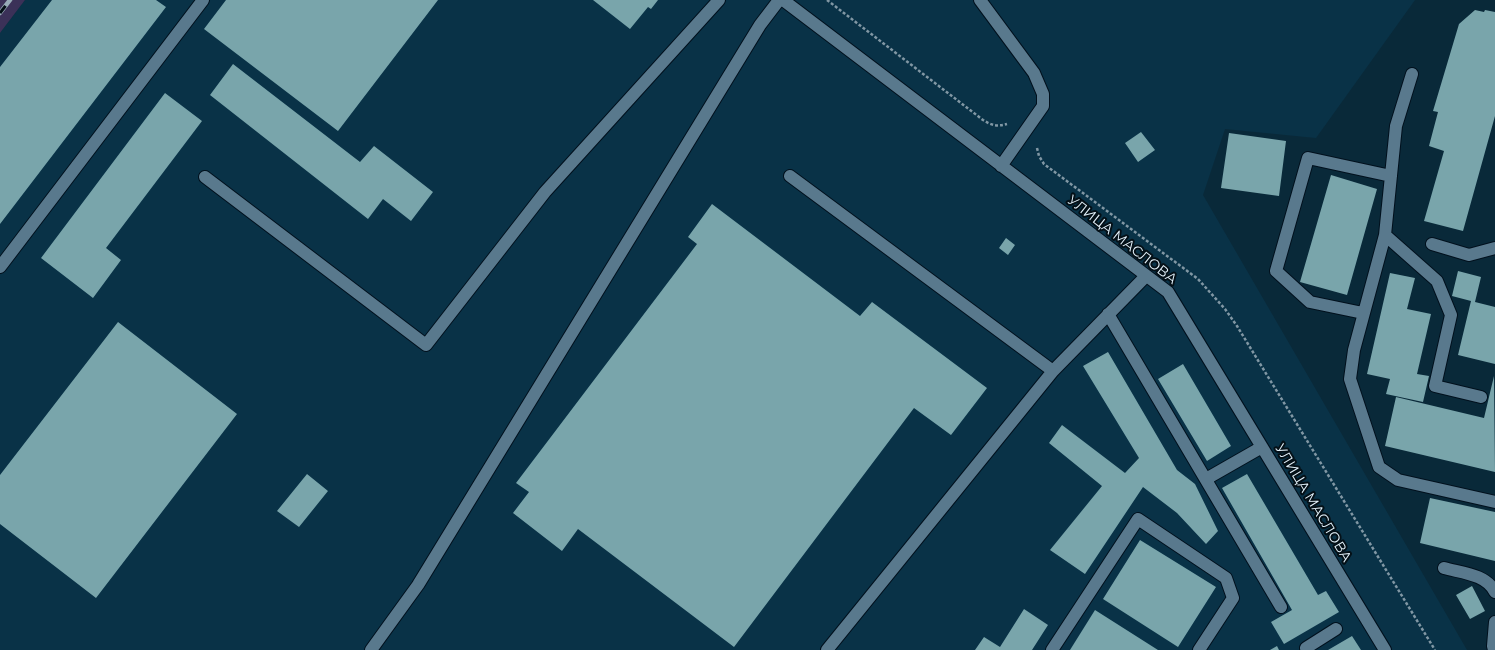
<!DOCTYPE html>
<meta charset="utf-8">
<style>
body{margin:0}
canvas{display:block;background:#092939}
</style>
<canvas width="1495" height="650"></canvas>
<script>
const context = document.querySelector('canvas').getContext('2d');
context.lineJoin = 'round';
function fill(path, color) { context.fillStyle = color; context.fill(path, 'evenodd'); }
function stroke(path, color, width, dash) { context.strokeStyle = color; context.lineWidth = width; context.lineCap = dash ? 'butt' : 'round'; context.setLineDash(dash || []); context.stroke(path); }
function write(font, color, halo, rows, align = 'center') {
  context.font = font + ' Montserrat,sans-serif'; context.lineWidth = 4; context.setLineDash([]); context.textBaseline = 'middle'; context.strokeStyle = halo; context.fillStyle = color; for (const [text, x, y, turn = 0] of rows) {
    context.save(); context.translate(x, y); context.rotate((+turn || 0) * Math.PI / 180); context.textAlign = isNaN(turn) ? turn : align; if (halo) context.strokeText(text, 0, 0); context.fillText(text, 0, 0); context.restore();
  }
}
fill(new Path2D(`
 M25 0H1415L1316 138 1225 129 1203 195 1467 650H0V33Z`), '#093247');
fill(new Path2D(`
 M0 0H25L0 33Z`), '#3b3158');
fill(new Path2D(`
 M52 0H156L166 7 0 224V67Z
 M226 0H438L338 131 204 29Z
 M593 0H658L651 9 648 7 630 29Z
 M1475 10 1484 12 1485 10 1495 12V116L1463 231 1424 221 1444 151 1429 146 1438 112 1433 111 1459 24Z
 M233 64 360 162 374 146 433 192 411 221 383 199 368 219 210 95Z
 M165 93 202 121 106 248 121 260 93 298 41 258Z
 M1141 132 1155 150 1138 162 1125 143Z
 M1229 133 1286 141 1279 196 1221 188Z
 M1331 175 1377 189 1347 295 1300 282Z
 M712 204 860 316 872 302 987 388 951 435 914 408 734 647 578 529 562 551 513 513 529 492 516 483 697 244 688 237Z
 M1006 238 1015 245 1008 255 999 248Z
 M1458 271 1481 277 1475 302 1495 307V364L1458 355 1471 301 1452 296Z
 M1390 273 1415 278 1407 309 1431 314 1417 374 1429 376 1423 402 1386 394 1390 379 1367 374Z
 M118 322 237 414 96 598 0 524V475Z
 M1108 352 1177 470 1195 484 1218 531 1206 544 1177 513 1143 487 1085 574 1050 550 1102 486 1049 443 1062 425 1125 473 1139 458 1083 366Z
 M1183 364 1231 446 1207 461 1158 379Z
 M1494 376 1495 472 1385 446 1396 397 1484 418Z
 M307 474 328 491 299 527 277 511Z
 M1247 474 1318 595 1326 591 1339 612 1284 644 1271 622 1292 610 1222 488Z
 M1430 498 1495 512V561L1420 543Z
 M1140 540 1216 587 1178 647 1103 599Z
 M1472 586 1485 611 1470 619 1456 595Z
 M1024 609 1048 625 1032 650H975L984 637 1000 647Z
 M1095 610 1158 650H1070Z
 M1352 636 1361 650H1328Z
 M1277 646 1279 650H1270Z`), '#79a5ab');
const service = new Path2D(`
 M783 0 1168 292 1385 650
 M980 0 1034 73 1043 94V106L1001 166
 M1412 74 1396 126 1385 235 1354 350 1350 379 1379 467 1398 480 1495 502
 M790 176 1053 371
 M205 177 426 345 545 192 719 0
 M1385 235 1437 281 1451 315 1435 386 1481 397
 M1432 244 1469 255 1495 248
 M0 267 203 0
 M1363 313 1310 302 1276 271 1308 158 1391 176
 M1108 314 1281 607
 M1206 479 1262 447
 M1444 568C1462 573 1486 574 1495 592
 M371 650 418 585 760 25 779 0
 M827 650 1053 371 1146 276
 M1052 650 1138 519 1226 578 1233 598 1199 650
 M1307 650 1306 648 1336 629
 M1494 650 1493 646 1495 622`);
stroke(service, '#00101d', 14);
stroke(new Path2D(`
 M827 0 983 120C991 125 997 127 1007 124
 M1037 148 1039 156 1044 164 1198 279 1225 309 1237 326 1435 650`), '#8197a4', 2.5, [3, 2]);
stroke(service, '#59798d', 12);
const rail = new Path2D(`
 M0 13 10 0`);
stroke(rail, '#97abb7', 4.5);
stroke(rail, '#041017', 3, [9]);
write('14px', '#e6f4fd', '#041017', [
 ["УЛИЦА МАСЛОВА",1122,240,38],
 ["УЛИЦА МАСЛОВА",1313,503,59]
]);
</script>
